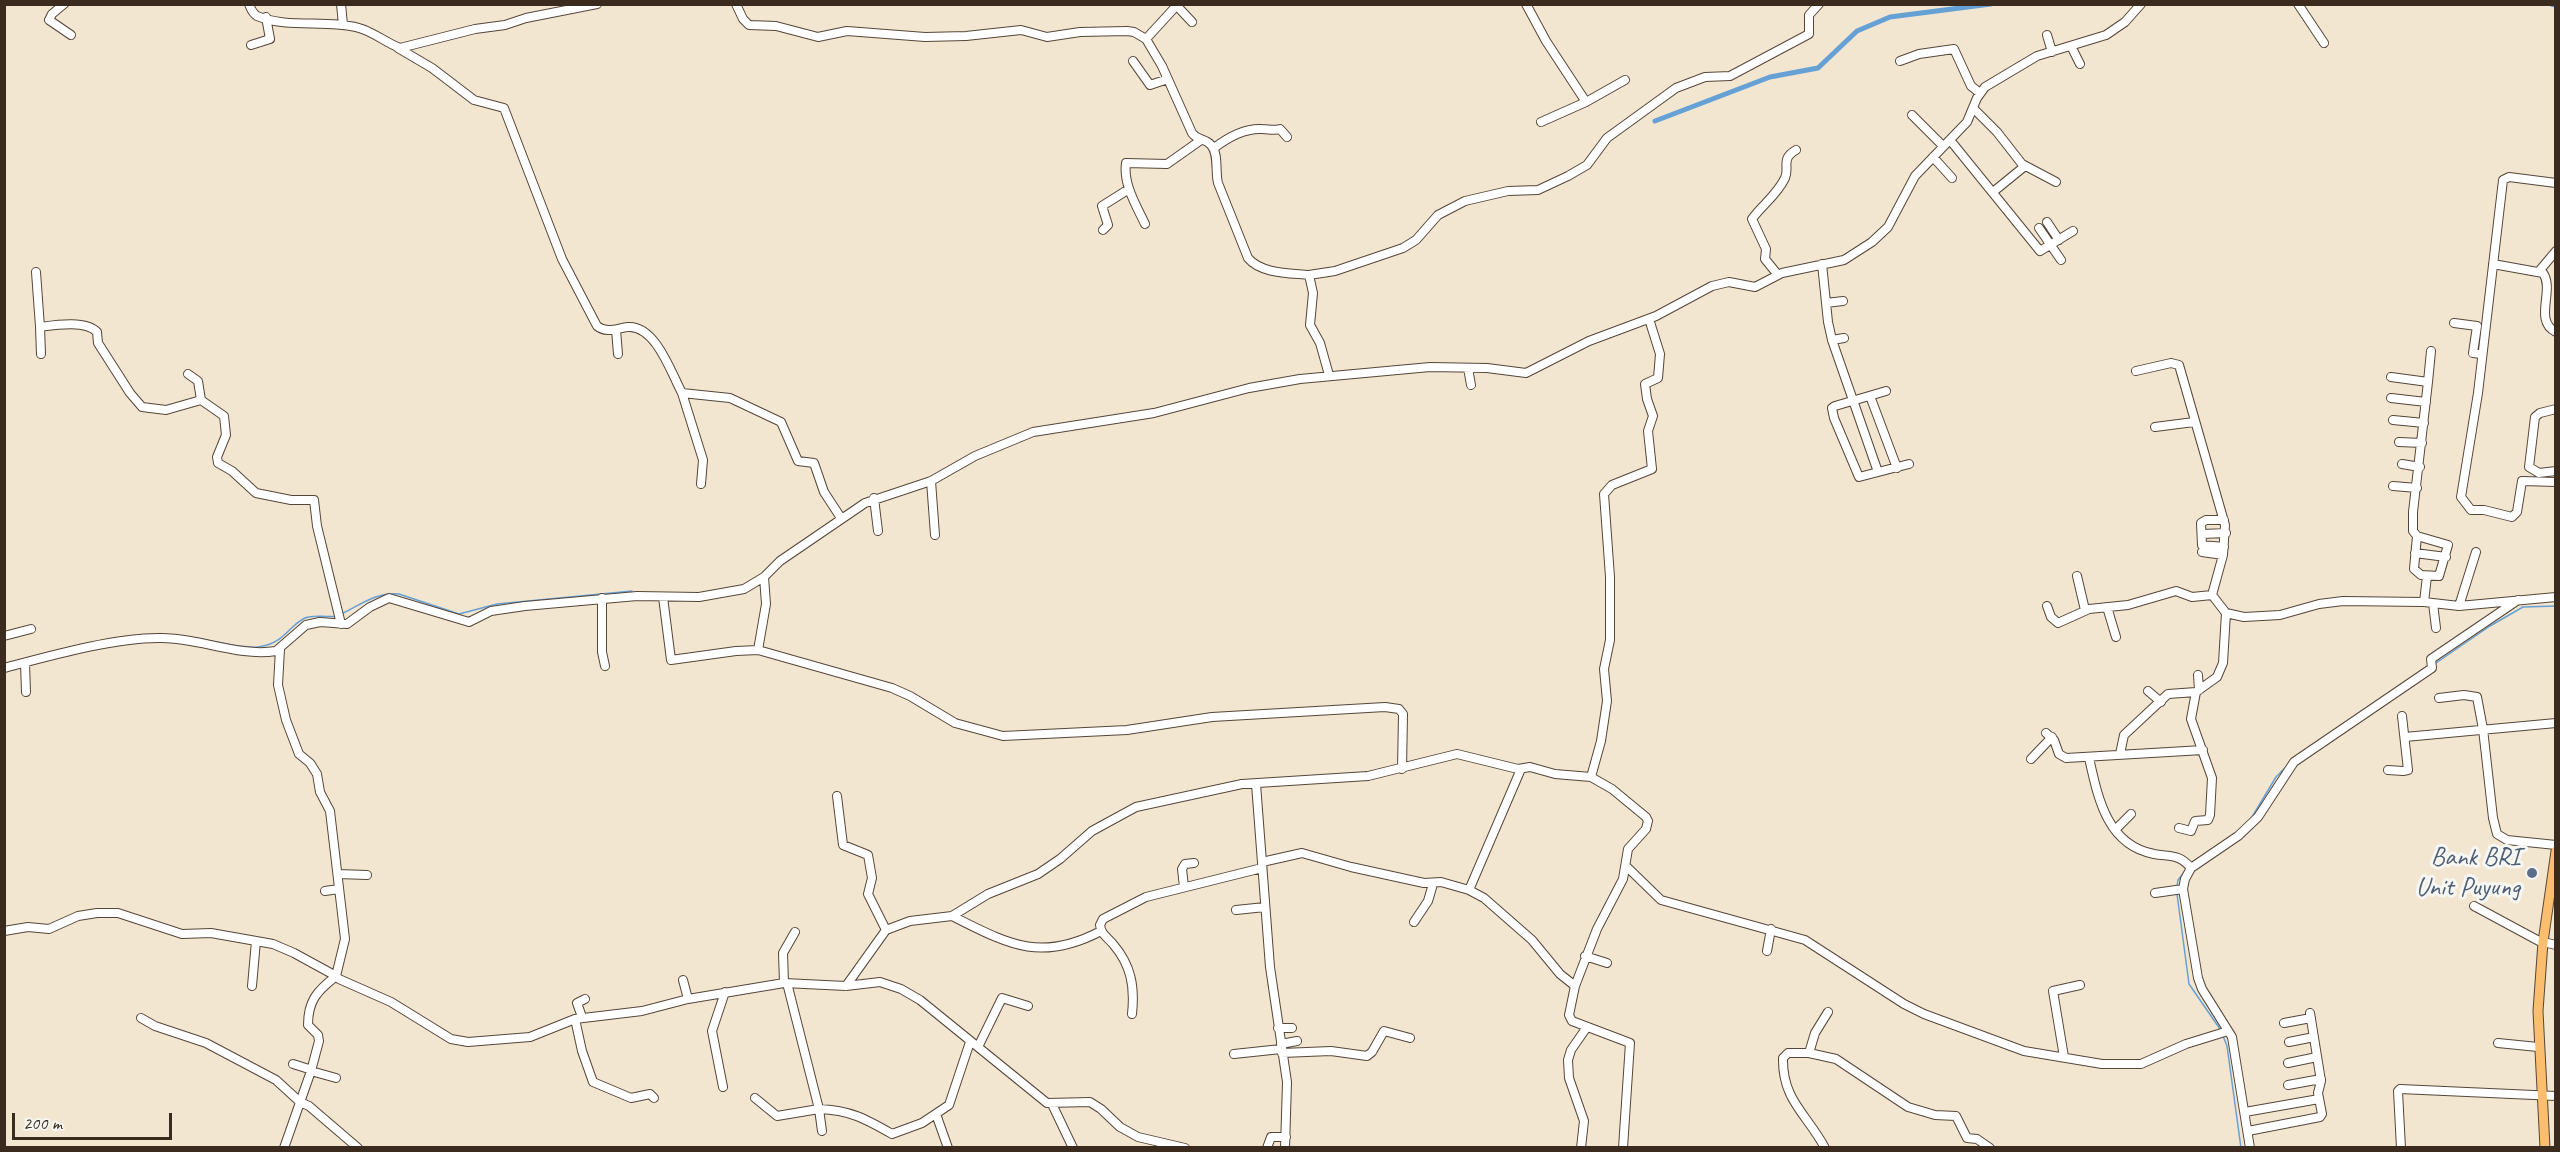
<!DOCTYPE html>
<style>
body{margin:0}
#map{position:relative;width:2560px;height:1152px;overflow:hidden;background:#f2e6d1;font-family:Caveat,sans-serif}
canvas{display:block}
.frame{position:absolute;inset:0;border:6px solid #3b2a1e;pointer-events:none}
.scale{position:absolute;left:12px;top:1113px;width:160px;height:27px;box-sizing:border-box;border:3px solid #3b2a1e;border-top:0;padding-left:8px;font-size:18px;line-height:21px;white-space:nowrap;color:#3b2a1e;-webkit-text-stroke:4px #f6f6f2;paint-order:stroke}
</style>
<div id="map">
<canvas width="2560" height="1152"></canvas>
<div class="frame"></div>
<div class="scale">200 m</div>
</div>
<script>
const context = document.querySelector('canvas').getContext('2d');
context.lineJoin = 'round';
function stroke(path, color, width, dash) { context.strokeStyle = color; context.lineWidth = width; context.lineCap = dash ? 'butt' : 'round'; context.setLineDash(dash || []); context.stroke(path); }
function write(font, color, halo, rows, align = 'center') {
  context.font = font + ' Caveat,sans-serif'; context.lineWidth = 6; context.setLineDash([]); context.textBaseline = 'middle'; context.strokeStyle = halo; context.fillStyle = color; for (const [text, x, y, turn = 0] of rows) {
    context.save(); context.translate(x, y); context.rotate((+turn || 0) * Math.PI / 180); context.textAlign = isNaN(turn) ? turn : align; if (halo) context.strokeText(text, 0, 0); context.fillText(text, 0, 0); context.restore();
  }
}
stroke(new Path2D(`
 M2551 6 2556 7
 M341 614C362 604 376 592 399 594L459 614 497 604 632 591
 M134 636 171 635
 M194 638C214 640 238 649 258 647 284 644 288 626 305 618 314 614 327 618 337 616
 M2436 663 2490 626 2523 607 2556 606
 M2252 817 2276 777 2288 765
 M2198 859 2207 853
 M2177 886 2178 880 2186 870
 M2177 894 2189 984 2220 1029
 M2223 1036 2227 1046 2241 1148`), '#66a1d6', 1.5);
stroke(new Path2D(`
 M1655 121 1770 77 1818 68 1857 31 1890 17 1991 4`), '#66a1d6', 5);
const minor = new Path2D(`
 M64 4 52 14 49 20 71 35
 M249 4C251 9 252 13 257 16 288 29 326 19 359 28 374 32 386 43 400 48L475 29 505 25 526 18 597 4
 M341 4 343 25
 M736 4 743 19 749 25 776 26 818 37 847 31 925 37 966 36 1021 30 1047 37 1080 32 1127 31 1134 32 1146 39 1178 4
 M1526 4 1546 41 1586 102 1541 122
 M2298 4 2324 43
 M1177 6 1192 22
 M2047 35 2052 52
 M1146 39 1162 66 1192 133C1198 141 1205 138 1211 145 1219 154 1215 171 1218 183L1248 258C1261 274 1291 273 1309 275L1313 293 1310 325 1320 343 1329 375
 M251 45 270 39 266 17
 M2071 46 2080 64
 M398 48 432 68 474 100 504 108 562 259 597 326C607 334 617 328 628 327 656 325 672 375 682 393L730 398 781 422 798 461 814 463 824 492 841 518
 M1133 61 1150 85 1168 79
 M1900 61 1919 54 1954 49 1971 86 1980 93
 M1586 102 1625 80
 M1974 109 1997 132 2022 164 2056 182
 M1912 115 1943 146
 M1950 140 2040 251 2073 231
 M1214 148C1227 138 1244 128 1262 129 1269 129 1273 131 1280 129L1287 137
 M1933 157 1952 178
 M2556 183 2509 177 2503 180 2478 393 2461 497 2471 510H2484L2512 517 2517 512 2522 481 2556 482
 M1993 192 2025 166
 M2047 222 2059 240
 M1145 224C1136 205 1123 184 1126 163L1167 164 1201 140
 M2039 228 2061 260
 M1103 230 1108 225 1102 206 1129 189
 M1822 264 1828 322 1832 340 1878 472
 M2493 264 2543 273C2555 290 2533 321 2556 332
 M2540 270 2556 251
 M36 272 40 327
 M1309 275 1335 271 1403 248 1416 240 1438 215 1465 201 1508 191 1538 190 1568 176 1587 165 1607 138 1676 88 1705 77 1730 76 1809 34V15L1819 4
 M1778 275 1765 259 1766 249 1752 219C1762 205 1777 195 1785 178 1790 167 1780 159 1796 150
 M1826 303 1843 301
 M2454 323 2477 326 2473 353 2481 354
 M616 330 618 354
 M1832 340 1844 338
 M41 354 40 327C55 325 86 320 97 332L98 343 130 393 142 407 166 410 201 400
 M1468 368 1471 385
 M2136 371 2171 363 2179 365 2225 525 2223 555 2212 595 2226 613 2244 617 2280 615 2319 604 2343 601 2424 602 2459 606 2556 597
 M188 374 198 381 201 400 224 416 226 435 217 457 218 463 232 471 256 493 291 500H314L317 526 341 624
 M2391 377 2428 382 2413 512V531L2417 536 2414 569 2421 575 2439 576 2448 545 2417 536
 M2428 382 2431 351
 M1886 391 1835 406 1832 408 1834 418 1859 477 1909 464
 M682 393 703 460 701 484
 M1870 396 1897 468
 M2391 398 2426 402
 M2556 409 2540 413 2535 417 2529 467 2539 473 2556 471
 M2393 420 2424 423
 M2155 427 2194 422
 M2399 442 2422 443
 M2402 464 2420 467
 M931 481 935 535
 M2393 486 2417 488
 M874 498 878 531
 M2202 534 2226 533
 M2224 547 2202 545 2201 523 2206 520H2224
 M2202 552 2223 555
 M2415 553 2446 557
 M2077 576 2085 610
 M663 597 671 660 736 651 758 650 892 688 910 696 955 723 1003 736 1127 730 1212 717 1385 707 1399 709 1403 714 1402 769
 M602 598V652L605 666
 M2424 602 2427 576
 M2433 603 2436 628
 M2047 606 2051 617 2058 623 2089 609 2128 605 2176 591 2192 597 2212 595
 M2459 606 2476 552
 M2107 607 2116 637
 M4 636 31 629
 M280 649 278 685 286 720 299 754 310 763 317 774 320 792 330 811 345 939 336 976 339 979 391 1002 451 1039 468 1042 530 1037 575 1019 642 1011 688 999 784 983 846 986 880 982 901 989 920 1000 1047 1103 1090 1102 1101 1109 1120 1127 1138 1137 1185 1148
 M758 650 766 604 764 577
 M25 663 26 692
 M4 668C49 656 116 637 162 638 200 638 238 657 276 651L306 625 320 622 347 624 370 607 389 598 469 622 491 611 525 606 637 596 699 597 744 589 764 577 780 561 865 503 931 481 975 456 1033 432 1154 413 1249 388 1300 379 1430 367 1487 368 1526 373 1589 341 1656 316 1712 286 1729 282 1755 287 1782 273 1844 260 1872 242 1888 227 1915 176 1967 122 1977 98 1985 87 2037 56 2106 35 2125 22 2141 4
 M2198 675 2199 690
 M2148 691 2161 702
 M2439 698 2464 695 2477 697 2483 729 2493 818 2497 834 2507 840 2556 845
 M2046 733 2054 740 2059 754 2066 758 2203 750
 M2405 737 2556 723
 M2120 754 2124 735 2168 694 2196 692 2217 677 2223 663 2226 613
 M2089 758C2098 798 2107 845 2154 854 2172 857 2179 854 2191 868
 M2031 759 2052 737
 M2388 770 2403 771 2408 770 2402 716
 M1256 784 1270 967 1287 1082 1285 1148
 M837 796 843 845 868 855 872 878 868 894 886 930
 M2179 828 2191 831 2195 821 2208 820 2210 815 2212 778 2191 719 2196 692
 M2115 830 2131 814
 M1262 862 1302 853 1351 867 1424 883 1441 882 1469 890 1484 898 1532 940 1560 974 1575 986 1569 1015 1572 1021 1630 1043 1623 1148
 M1626 866 1661 900 1805 940 1904 1004 1924 1014 2024 1051 2102 1064H2141L2186 1044 2228 1031
 M338 874 367 875
 M1184 887 1182 869 1185 864 1194 863
 M1469 890 1521 769
 M325 891 339 889
 M2155 893 2183 889
 M2474 906 2539 941 2556 945
 M1236 910 1265 907
 M952 916C1008 944 1040 963 1101 931
 M1414 922 1428 901 1433 884
 M4 931 28 927 49 929 78 916 97 913H118L182 934 211 933 273 944 294 953 336 976
 M1767 951 1771 929
 M1585 956 1607 963
 M683 980 688 999
 M784 983 783 953 795 932
 M787 983 819 1109C850 1110 866 1119 892 1134L922 1123 949 1105 970 1042
 M252 986 256 941
 M846 986 886 930 910 921 952 916 988 894 1038 874 1060 859 1092 831 1136 807 1242 784 1368 776 1457 754 1518 769 1530 767 1555 774 1591 777
 M1575 986 1597 929 1623 879 1628 849 1646 829 1648 821 1646 817 1612 789 1591 777 1601 741 1607 701 1604 669 1610 640V577L1604 494 1612 485 1652 469 1648 431 1653 416 1647 399 1645 384 1658 378 1660 354 1649 319
 M1132 1014C1135 986 1131 965 1113 944 1107 937 1101 934 1100 925L1103 919 1146 897 1262 868
 M582 1017 577 1003 585 999
 M141 1018 155 1026 206 1043 276 1080 300 1102 309 1106 358 1148
 M575 1019 582 1051 593 1082 631 1098 650 1094 654 1098
 M2284 1023 2311 1018
 M1278 1028H1292
 M2289 1042 2314 1037
 M2498 1043 2538 1047
 M1281 1044 1297 1041
 M978 1047 1002 998 1028 1006
 M1282 1053 1331 1051 1367 1056 1372 1052 1384 1031 1410 1038
 M1809 1053 1815 1033 1828 1012
 M1234 1054 1281 1049
 M2064 1057 2053 991 2080 985
 M2288 1063 2317 1057
 M293 1064 312 1070
 M311 1071 336 1078
 M2288 1085 2321 1079
 M723 1087 712 1031 725 992
 M755 1098 777 1116 819 1109 822 1131
 M1052 1104 1073 1148
 M2245 1112 2319 1099
 M936 1114 948 1148
 M2248 1131 2320 1117 2322 1114 2318 1093 2321 1081 2310 1013
 M284 1148 311 1071 319 1041 318 1035 308 1025C308 1001 317 991 335 977
 M1267 1148 1271 1137H1286
 M1581 1148 1584 1121 1569 1078 1568 1060 1571 1050 1587 1027
 M1825 1148C1807 1114 1782 1100 1783 1058L1788 1053H1809L1836 1059 1908 1107 1935 1115 1956 1116 1967 1138 1977 1139 1990 1148
 M2250 1148 2232 1037 2202 989 2198 978 2183 889 2185 879 2191 868 2238 836 2258 817 2294 762 2432 668 2431 659 2518 600
 M2401 1148 2398 1091 2400 1089 2556 1096`);
const major = new Path2D(`
 M2545 1148 2538 1011 2543 942 2556 851`);
stroke(minor, '#564639', 10);
stroke(major, '#564639', 11);
stroke(minor, '#fff', 8);
stroke(major, '#fbbe6e', 9);
for (const [x, y, r, color] of [
 [2532,873,6,"#5c6f8a"]
]) { const dot = new Path2D(); dot.arc(x, y, r, 0, 2 * Math.PI); context.fillStyle = color; context.fill(dot); stroke(dot, '#f6f6f2', 2); }
write('26px', '#4e5e75', '#f6f6f2', [
 ["Bank BRI",2520,858],
 ["Unit Puyung",2520,888]
], 'right');
</script>
